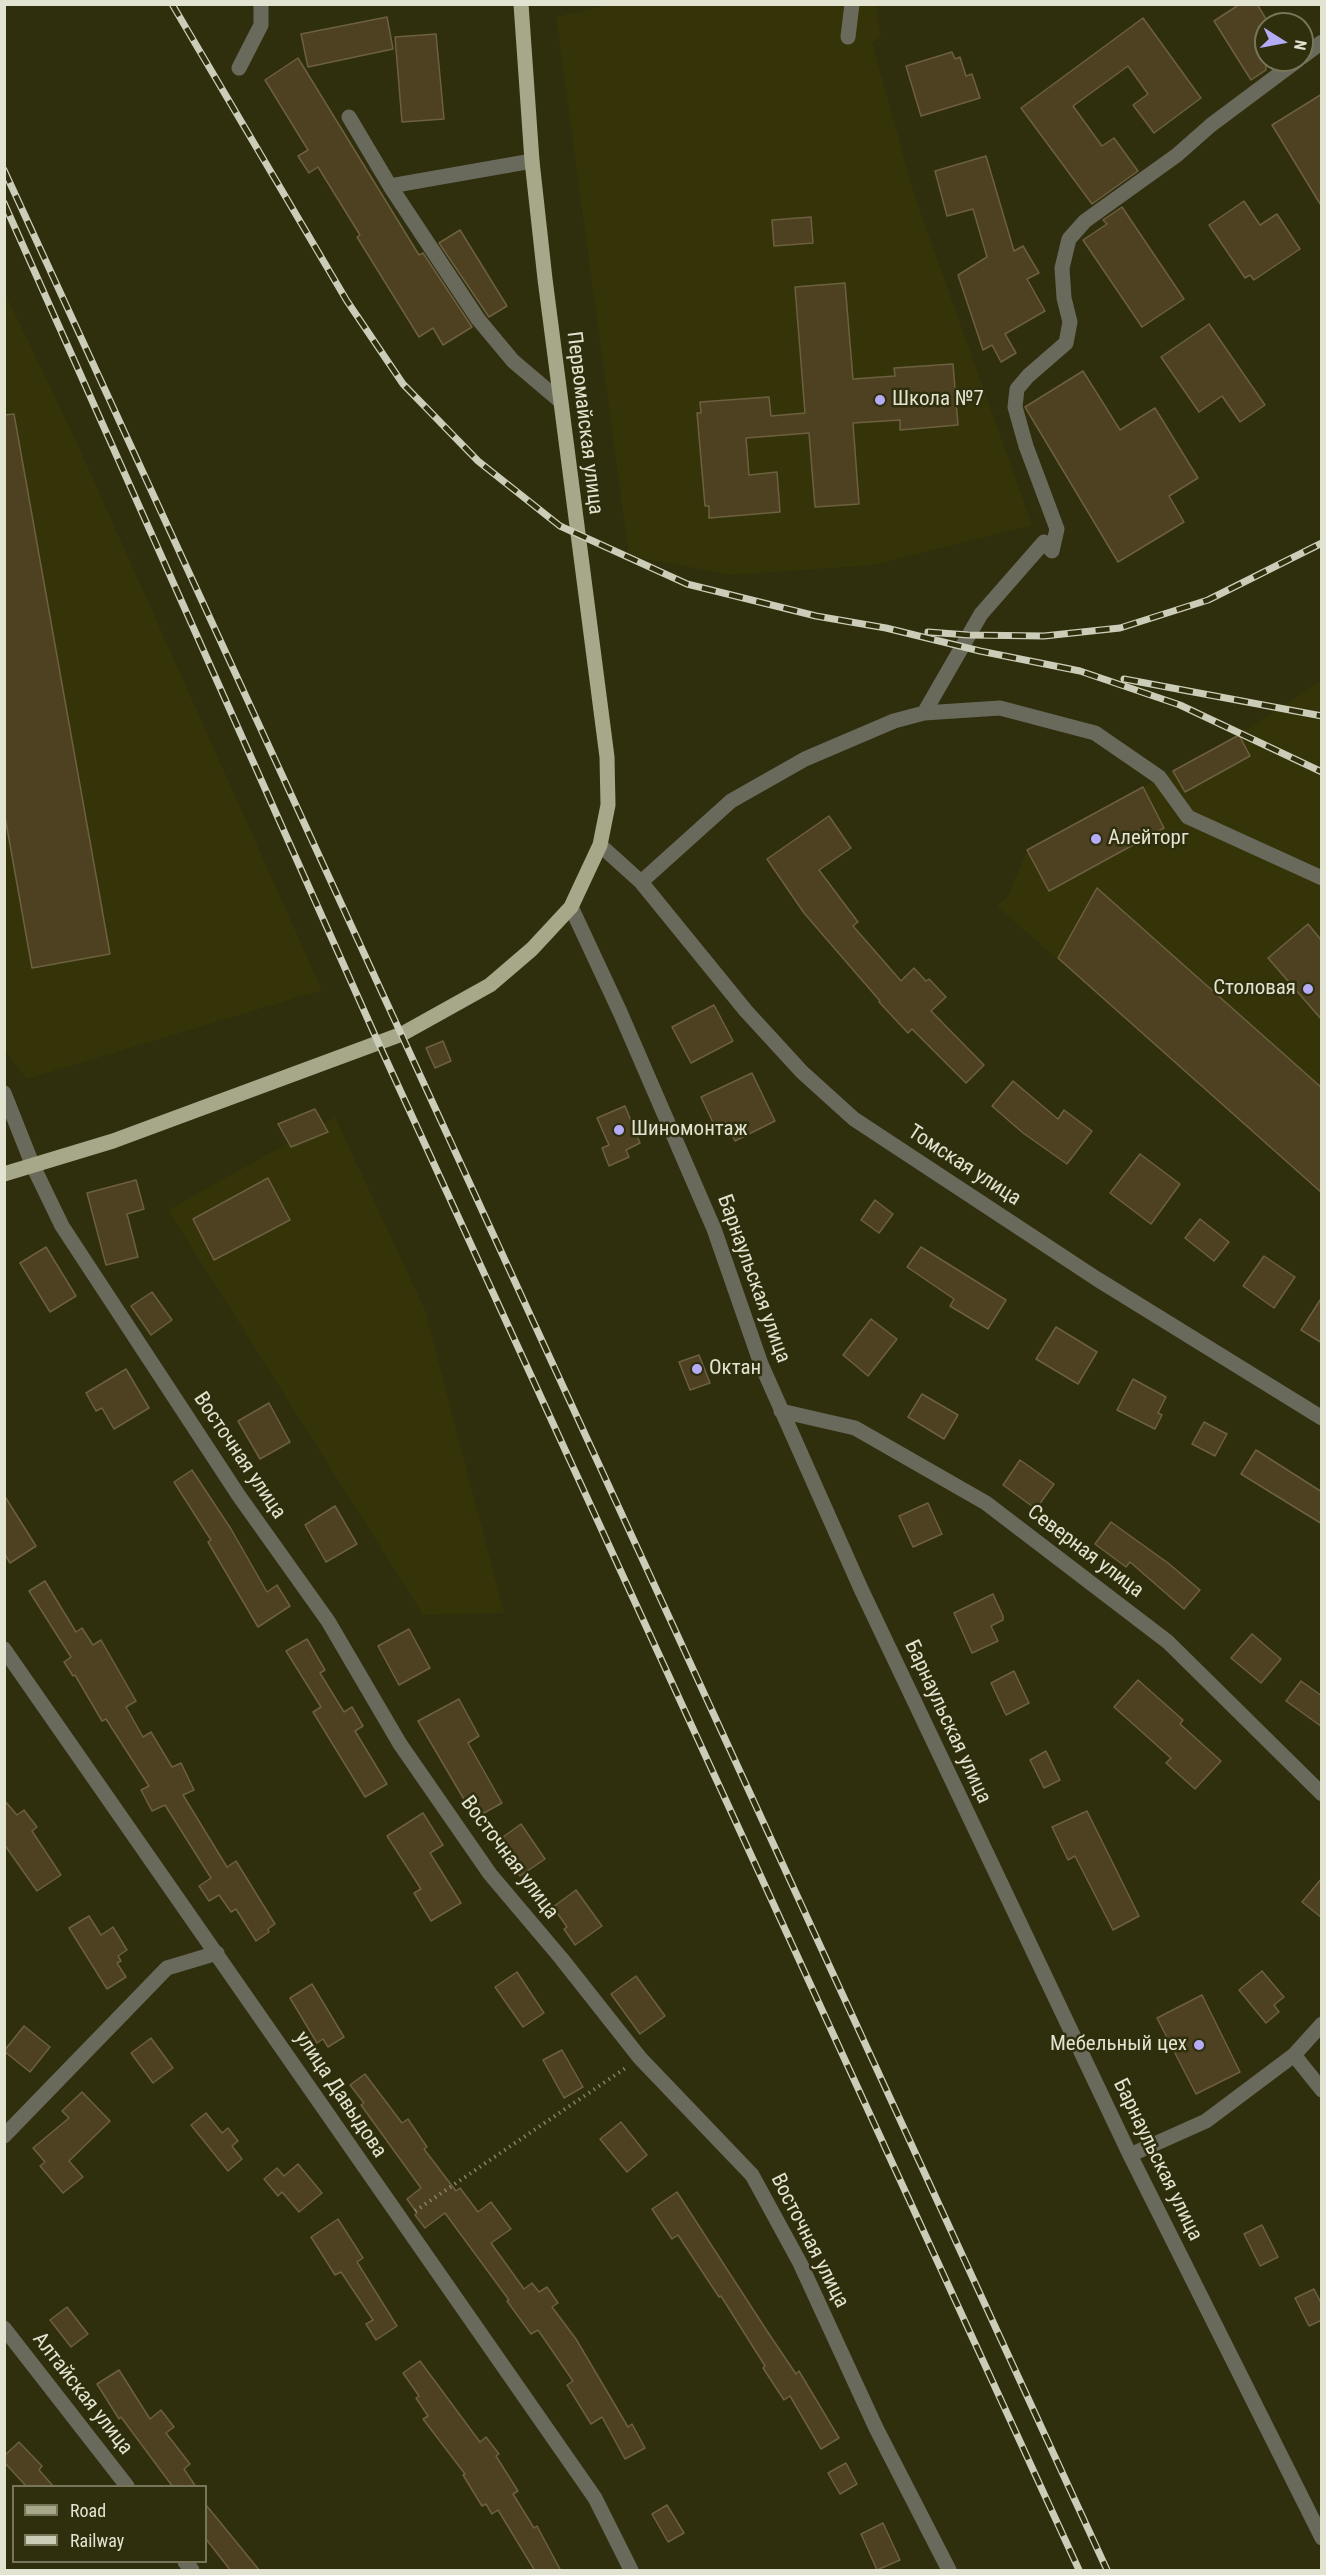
<!DOCTYPE html>
<meta charset="utf-8">
<style>
body{margin:0}
#map{position:relative;width:1326px;height:2575px;overflow:hidden;background:#2f2e0d;font-family:"Roboto Condensed",sans-serif}
canvas{display:block}
.frame{position:absolute;inset:0;border:6px solid #e2e3d0;pointer-events:none}
.legend{position:absolute;left:12px;top:2485px;width:195px;height:78px;box-sizing:border-box;background:#2f2e0d;border:2px solid #77765b;margin:0;padding:8px 10px;list-style:none;font-size:18px;color:#e2e3d0}
.legend li{display:flex;align-items:center;gap:12px;height:30px}
.legend b{width:30px;border:2px solid #77765b}
.north{position:absolute;left:1254px;top:12px;width:60px;height:60px;box-sizing:border-box;background:#2f2e0d;border:2px solid #77765b;border-radius:50%;rotate:101deg;font-size:16px;font-weight:700;line-height:24px;text-align:center;color:#e2e3d0}
.north::after{content:'';display:block;margin:auto;width:21px;height:27px;background:#b5acf8;clip-path:polygon(50% 0,100% 100%,50% 72%,0 100%)}
</style>
<div id="map">
<canvas width="1326" height="2575"></canvas>
<div class="frame"></div>
<ul class="legend">
<li><b style="height:8px;background:#a7a889"></b>Road</li>
<li><b style="height:8px;background:#cccdb8"></b>Railway</li>
</ul>
<div class="north">N</div>
</div>
<script>
const context = document.querySelector('canvas').getContext('2d');
context.lineJoin = 'round';
function fill(path, color) { context.fillStyle = color; context.fill(path, 'evenodd'); }
function stroke(path, color, width, dash) { context.strokeStyle = color; context.lineWidth = width; context.lineCap = dash ? 'butt' : 'round'; context.setLineDash(dash || []); context.stroke(path); }
function write(font, color, halo, rows, align = 'center') {
  context.font = font + ' "Roboto Condensed",sans-serif'; context.lineWidth = 5; context.setLineDash([]); context.textBaseline = 'middle'; context.strokeStyle = halo; context.fillStyle = color; for (const [text, x, y, turn = 0] of rows) {
    context.save(); context.translate(x, y); context.rotate((+turn || 0) * Math.PI / 180); context.textAlign = isNaN(turn) ? turn : align; if (halo) context.strokeText(text, 0, 0); context.fillText(text, 0, 0); context.restore();
  }
}
fill(new Path2D(`
 M611 4 876 5 881 37 872 43 914 194 1032 525 874 565 732 575 629 556 556 17Z
 M4 291 77 443 322 990 27 1079 4 1049Z
 M1321 680V1193L997 906 1008 896 1027 850 1239 735Z
 M335 1117 425 1310 504 1613 423 1615 168 1210Z`), '#353409');
const building = new Path2D(`
 M1240 4H1257L1266 19V70L1251 80 1214 21Z
 M387 17 393 49 308 67 301 34Z
 M1143 18 1201 98 1154 133 1133 105 1148 94 1128 66 1073 106 1102 146 1114 138 1138 171 1092 204 1021 108Z
 M436 34 444 119 402 122 395 37Z
 M952 52 955 59 960 57 966 76 972 74 980 98 921 116 906 66Z
 M298 58 419 255 423 253 472 327 443 345 433 328 419 337 357 237 360 235 318 167 309 173 298 156 308 150 265 80Z
 M1322 94V207L1272 125Z
 M986 156 1014 251 1023 246 1039 273 1027 279 1045 311 1005 334 1016 353 1001 362 992 345 983 350 958 275 987 257 973 209 947 216 935 171Z
 M1244 201 1260 225 1277 214 1300 249 1254 280 1250 275 1245 278 1209 225Z
 M1122 207 1184 299 1142 327 1083 240 1107 224 1103 220Z
 M811 217 813 243 774 246 772 220Z
 M460 230 507 306 489 317 439 243Z
 M845 283 853 379 895 376 894 368 953 364 958 425 900 430V420L853 423 859 504 815 507 809 433 746 438 749 475 777 472 780 512 709 518V506H705L697 413H701L700 402 769 397 771 416 805 413 795 287Z
 M1209 324 1265 405 1240 422 1222 396 1199 412 1161 357Z
 M1083 371 1120 430 1155 408 1198 478 1169 496 1184 522 1118 562 1025 407Z
 M14 414 110 954 32 968 4 811V415Z
 M1239 735 1250 756 1185 792 1173 771Z
 M1143 787 1164 828 1049 891 1027 850Z
 M829 816 851 848 819 870 858 922 853 926 901 981 914 968 926 981 929 979 946 997 931 1011 984 1065 966 1083 912 1029 908 1033 879 1002 880 1001 804 913 767 859Z
 M1097 888 1322 1088V1193L1058 958Z
 M1308 924 1322 941V1020L1268 958Z
 M714 1005 733 1041 691 1063 672 1027Z
 M443 1041 451 1061 435 1068 426 1048Z
 M752 1073 775 1121 735 1141 726 1122 715 1127 701 1097Z
 M1013 1081 1058 1119 1064 1110 1092 1131 1067 1164 1023 1133 992 1106Z
 M625 1106 640 1143 626 1150 629 1157 609 1166 602 1148 609 1145 597 1118Z
 M315 1109 328 1132 291 1147 278 1124Z
 M1140 1154 1180 1184 1151 1224 1110 1193Z
 M268 1178 290 1220 214 1260 193 1219Z
 M136 1180 144 1209 127 1214 138 1257 106 1265 87 1193Z
 M875 1200 893 1214 879 1233 861 1220Z
 M1200 1219 1229 1242 1214 1261 1185 1238Z
 M46 1247 76 1296 50 1312 20 1263Z
 M921 1247 1006 1300 988 1329 950 1306 954 1299 907 1267Z
 M1264 1256 1295 1277 1274 1308 1243 1286Z
 M152 1292 172 1320 151 1335 131 1306Z
 M1322 1297V1343L1301 1330Z
 M871 1319 897 1339 868 1376 843 1355Z
 M1056 1327 1097 1352 1078 1384 1036 1359Z
 M699 1355 710 1383 690 1390 679 1362Z
 M126 1369 149 1408 114 1429 102 1408 96 1411 86 1393Z
 M1133 1379 1166 1397 1158 1413 1162 1415 1155 1429 1117 1410Z
 M922 1394 958 1415 944 1439 908 1417Z
 M269 1403 290 1442 260 1459 238 1421Z
 M1204 1422 1227 1434 1215 1456 1192 1444Z
 M1256 1450 1322 1492V1524L1241 1474Z
 M1020 1460 1054 1484 1036 1509 1003 1485Z
 M192 1470 231 1529 267 1592 277 1585 290 1606 258 1627 208 1542 211 1540 174 1482Z
 M4 1495 36 1546 10 1563 4 1553Z
 M928 1503 942 1534 913 1547 899 1516Z
 M335 1506 357 1544 326 1562 305 1525Z
 M1111 1522 1168 1563 1200 1590 1184 1609 1130 1562 1126 1567 1095 1544Z
 M45 1581 76 1632 82 1628 93 1645 101 1640 136 1701 126 1707 143 1737 151 1732 172 1767 181 1763 194 1790 183 1795 227 1867 236 1861 275 1924 268 1929 269 1932 256 1941 236 1909 231 1912 219 1895 209 1901 199 1886 211 1878 165 1805 152 1811 141 1790 149 1786 106 1719 102 1721 75 1675 73 1676 64 1662 71 1657 29 1591Z
 M993 1594 1003 1616V1620L991 1626 998 1641 972 1653 954 1613Z
 M409 1629 430 1668 399 1685 378 1646Z
 M1252 1634 1281 1659 1261 1683 1231 1658Z
 M307 1639 325 1670 320 1673 344 1712 352 1707 363 1726 355 1731 387 1784 365 1797 313 1712 321 1707 286 1651Z
 M1014 1671 1029 1703 1006 1715 991 1683Z
 M1138 1680 1183 1720 1180 1724 1221 1761 1195 1789 1166 1763 1171 1758 1114 1707Z
 M1301 1681 1322 1696V1727L1286 1701Z
 M459 1699 479 1736 468 1743 502 1803 475 1818 418 1721Z
 M1046 1751 1060 1780 1044 1788 1030 1760Z
 M4 1800 17 1815 24 1810 37 1827 32 1831 61 1875 37 1891 4 1844Z
 M1087 1811 1139 1916 1113 1930 1075 1856 1068 1860 1052 1827Z
 M423 1813 443 1845 430 1853 461 1903 431 1921 414 1893 421 1889 387 1836Z
 M521 1824 545 1859 520 1876 496 1842Z
 M1322 1878V1918L1302 1902Z
 M576 1890 602 1926 575 1945 564 1929 567 1927 553 1907Z
 M89 1916 101 1935 113 1927 127 1950 118 1956 121 1961 117 1963 126 1977 107 1989 69 1928Z
 M1262 1971 1284 1997 1274 2005 1279 2012 1266 2023 1239 1990Z
 M517 1972 544 2013 523 2027 495 1987Z
 M636 1976 665 2016 640 2034 611 1994Z
 M312 1984 344 2037 328 2047 323 2039 317 2043 290 1998Z
 M1202 1995 1240 2072 1196 2094 1157 2018Z
 M24 2026 50 2047 30 2072 4 2051Z
 M151 2038 173 2068 153 2083 131 2053Z
 M562 2050 583 2087 564 2098 543 2060Z
 M365 2074 402 2123 408 2119 427 2147 424 2149 456 2191 460 2188 478 2212 491 2202 511 2229 491 2243 524 2289 532 2283 539 2292 547 2287 558 2303 552 2307 576 2339 628 2427 632 2424 645 2448 625 2459 602 2417 591 2424 567 2385 573 2381 538 2330 531 2334 507 2301 509 2300 445 2213 425 2228 415 2215 417 2213 407 2199 421 2188 361 2105 364 2103 350 2085Z
 M82 2092 110 2121 69 2161 83 2177 63 2193 40 2166 45 2162 33 2148 69 2118 62 2111Z
 M206 2113 222 2133 228 2128 238 2141 232 2146 242 2159 228 2171 191 2125Z
 M621 2122 647 2155 627 2172 600 2139Z
 M298 2164 322 2193 299 2212 282 2192 278 2196 264 2179 277 2168 284 2176Z
 M677 2192 767 2331 796 2374 799 2371 839 2438 821 2449 790 2396 784 2400 763 2368 765 2366 721 2296 719 2297 678 2235 672 2239 652 2209Z
 M338 2219 363 2258 357 2262 397 2326 376 2340 366 2324 373 2320 341 2272 335 2275 311 2237Z
 M1262 2225 1278 2257 1260 2266 1244 2234Z
 M1314 2289 1322 2305V2320L1309 2326 1295 2298Z
 M67 2307 88 2334 71 2347 50 2320Z
 M420 2361 480 2442 486 2437 499 2454 496 2456 518 2491 513 2494 534 2528 537 2526 561 2571H535L498 2510 492 2514 486 2504 482 2506 463 2475 465 2474 423 2419 428 2416 416 2398 419 2396 403 2373Z
 M119 2370 150 2419 161 2410 174 2427 166 2433 190 2464 184 2469 196 2487H173L121 2417 119 2419 97 2384Z
 M19 2442 42 2466 39 2470 54 2487H27L4 2462V2456Z
 M846 2463 857 2484 840 2494 828 2473Z
 M206 2505 260 2571H231L206 2539Z
 M667 2505 684 2533 668 2542 652 2514Z
 M883 2523 900 2560 877 2570 861 2534Z`);
fill(building, '#4d4121');
stroke(building, '#6d6040', 1.5);
stroke(new Path2D(`
 M415 2211 627 2067`), '#838368', 4, [1.5, 4.5]);
stroke(new Path2D(`
 M848 37 852 4
 M1302 57 1322 42
 M239 68 261 25V4
 M349 117 390 186 478 319 513 361 559 400
 M390 186 532 161
 M924 713 981 614 1044 542 1052 551 1057 529 1026 446 1015 407 1017 389 1028 376 1066 343 1070 322 1064 298 1062 268 1069 239 1085 221 1177 155 1211 125 1298 60
 M600 845 641 882 731 801 805 759 894 721 924 713 1000 708 1095 733 1159 777 1188 817 1322 878
 M641 882 746 1011 802 1072 854 1119 1097 1279 1322 1418
 M571 907 620 1012 714 1229 761 1364 861 1589 1130 2155 1322 2538
 M4 1093 33 1166 62 1226 239 1496 328 1621 400 1744 490 1874 561 1958 640 2058 752 2175 800 2263 876 2428 949 2570
 M781 1411 855 1428 986 1503 1168 1642 1322 1794
 M4 1649 595 2498 631 2570
 M1294 2055 1322 2090
 M4 2136 167 1968 217 1953
 M1130 2155 1206 2121 1294 2055 1322 2024
 M4 2328 127 2486
 M185 2562 192 2570`), '#6a6a5c', 15);
stroke(new Path2D(`
 M4 1174 113 1141 402 1034 490 985 532 949 571 907 600 845 608 805 607 757 545 279 532 161 521 4`), '#a7a889', 15);
const rail = new Path2D(`
 M172 4 347 301 403 384 478 461 560 526 687 584 816 616 886 628 980 651 1080 671 1180 705 1322 772
 M4 170 1107 2570
 M4 203 378 1042 1079 2570
 M928 632 968 635 1044 636 1120 628 1208 600 1322 543
 M1124 679 1322 716`);
stroke(rail, '#cccdb8', 7);
stroke(rail, '#2f2e0d', 4.5, [14]);
for (const [x, y, r, color] of [
 [880,400,6,"#b5acf8"],
 [1096,839,6,"#b5acf8"],
 [1308,989,6,"#b5acf8"],
 [619,1130,6,"#b5acf8"],
 [697,1369,6,"#b5acf8"],
 [1199,2045,6,"#b5acf8"]
]) { const dot = new Path2D(); dot.arc(x, y, r, 0, 2 * Math.PI); context.fillStyle = color; context.fill(dot); stroke(dot, '#2f2e0d', 2); }
write('21px', '#e2e3d0', '#2f2e0d', [
 ["Школа №7",892,400],
 ["Алейторг",1108,839],
 ["Столовая",1296,989,"right"],
 ["Шиномонтаж",631,1130],
 ["Октан",709,1369],
 ["Мебельный цех",1187,2045,"right"]
], 'left');
write('21px', '#e2e3d0', '#2f2e0d', [
 ["Первомайская улица",584,423,83],
 ["Томская улица",964,1166,33],
 ["Барнаульская улица",753,1279,70],
 ["Восточная улица",239,1456,56],
 ["Северная улица",1085,1552,37],
 ["Барнаульская улица",947,1722,65],
 ["Восточная улица",509,1858,53],
 ["улица Давыдова",340,2095,56],
 ["Барнаульская улица",1157,2160,64],
 ["Восточная улица",809,2241,63],
 ["Алтайская улица",82,2394,52]
]);
</script>
